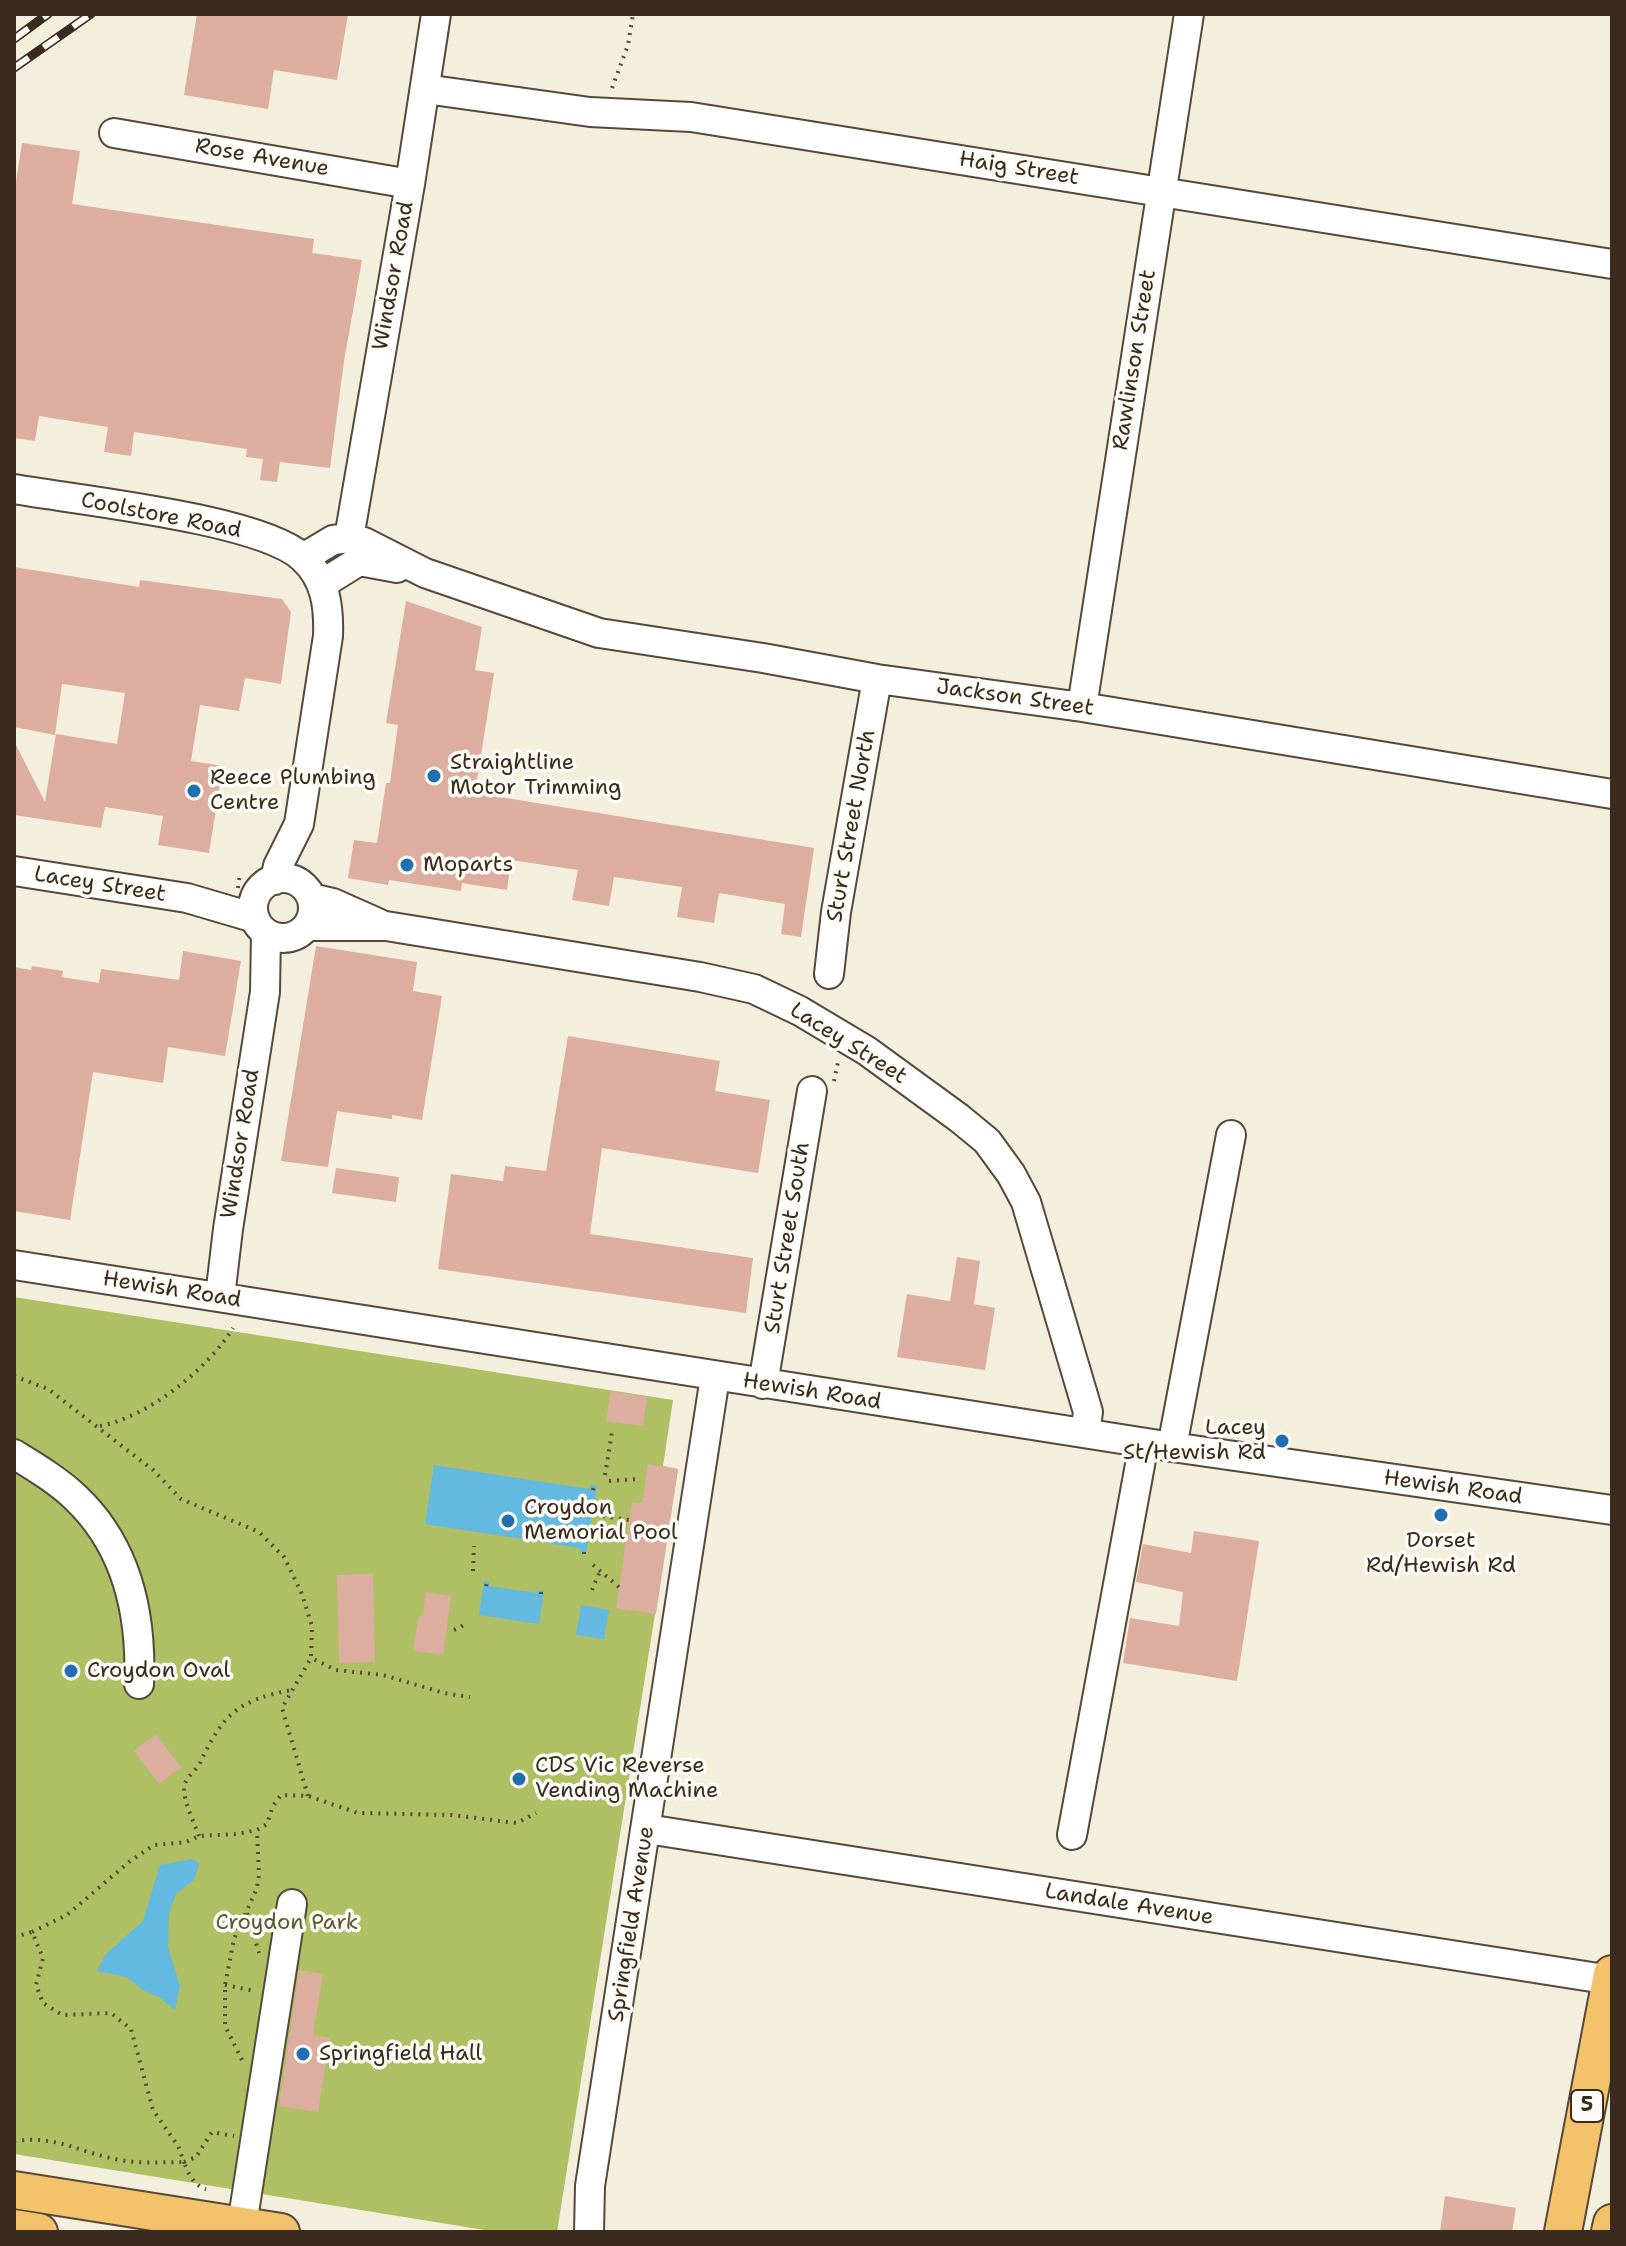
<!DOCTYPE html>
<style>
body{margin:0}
#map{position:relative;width:1626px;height:2246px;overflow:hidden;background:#f3efdc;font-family:"Shantell Sans",sans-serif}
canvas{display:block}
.frame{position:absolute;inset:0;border:16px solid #3b2a1e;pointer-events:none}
</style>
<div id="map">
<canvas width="1626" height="2246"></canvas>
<div class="frame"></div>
</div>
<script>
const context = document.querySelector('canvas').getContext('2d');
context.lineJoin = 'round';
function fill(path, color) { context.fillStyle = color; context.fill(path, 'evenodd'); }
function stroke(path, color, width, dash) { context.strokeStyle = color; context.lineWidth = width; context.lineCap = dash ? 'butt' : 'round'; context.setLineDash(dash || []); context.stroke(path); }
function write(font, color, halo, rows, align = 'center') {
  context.font = font + ' "Shantell Sans",sans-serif'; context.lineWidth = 7; context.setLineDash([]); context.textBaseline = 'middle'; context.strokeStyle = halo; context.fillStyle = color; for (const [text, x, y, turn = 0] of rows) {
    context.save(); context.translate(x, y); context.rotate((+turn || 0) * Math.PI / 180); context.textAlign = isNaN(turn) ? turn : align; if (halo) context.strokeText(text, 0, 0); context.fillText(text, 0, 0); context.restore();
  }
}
fill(new Path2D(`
 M14 1297 673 1400 663 1466 678 1469 557 2232H497L14 2154Z`), '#aec063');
fill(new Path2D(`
 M434 1465 589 1489 591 1485 597 1486 586 1554H580V1548L425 1524Z
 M484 1581 489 1582V1586L537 1593 538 1590 544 1591 539 1624 479 1615Z
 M581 1605 609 1610 604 1639 576 1635Z
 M192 1859 199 1864 194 1880 176 1894 169 1913 168 1947 180 1986 175 2010 159 1997 144 1991 126 1977 97 1971 105 1955 143 1921 160 1865Z`), '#63b9e0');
fill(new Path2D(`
 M197 14H348L337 80 274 70 268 109 184 95Z
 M22 143 80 151 72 204 314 239 312 253 362 260 344 361 330 468 280 462 277 482 260 480 263 459 246 457 247 449 134 432 131 456 104 452 108 427 39 416 35 441 14 438V195Z
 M14 567 139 587 140 580 282 599 291 612 281 684 245 678 239 711 200 705 191 761 223 766 209 853 158 845 163 816 105 807 101 828 14 815V741L45 802 56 734 117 744 125 693 62 684 55 735 14 727Z
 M406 601 482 627 475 670 494 673 475 793 814 848 801 937 781 934 785 904 719 893 714 923 677 917 682 887 614 877 609 906 572 900 578 870 511 860 507 890 462 883 461 891 389 880 388 885 348 878 354 840 377 843 386 783H390L398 725 386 723Z
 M316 946 417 962 413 991 442 996 422 1120 392 1115V1119L337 1111 328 1167 281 1161Z
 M183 951 241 961 225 1056 168 1047 163 1083 93 1072 70 1220 14 1211V967L31 970 32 966 63 971 62 977 99 983 101 969 179 980Z
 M568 1036 720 1061 715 1091 770 1100 758 1173 602 1148 590 1234 753 1258 746 1313 438 1269 451 1174 503 1181 505 1166 546 1171Z
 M336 1168 399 1177 396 1202 332 1193Z
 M957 1257 980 1261 974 1304 995 1308 985 1370 897 1357 907 1294 950 1301Z
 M611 1391 647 1397 643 1426 606 1421Z
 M648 1464 678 1469 656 1614 616 1608 632 1502 642 1503Z
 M1194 1531 1259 1541 1237 1681 1123 1663 1130 1618 1179 1626 1183 1592 1136 1582 1143 1544 1191 1553Z
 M373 1574 375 1662 339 1663 337 1575Z
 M426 1592 451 1596 443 1655 413 1651 419 1616H423Z
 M156 1734 181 1767 159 1784 134 1751Z
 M299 1970 323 1974 313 2035 330 2038 318 2112 279 2106Z
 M1445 2196 1516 2208 1512 2232H1440Z`), '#ddad9f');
const minor = new Path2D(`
 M425 89 590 112 691 117 1612 264
 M114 133 410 184
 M14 489C77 500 262 519 303 558 326 579 329 607 328 636L299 824 278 866 275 880
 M349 538 410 184 436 14
 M303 558 333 540 349 538 364 542 425 573 599 633 763 658 877 679 1082 707 1612 794
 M322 584 359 561 397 568
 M1082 707 1189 14
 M14 871 187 898 255 918
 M253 908a30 30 0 1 1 60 0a30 30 0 1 1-60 0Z
 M312 898 333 903 378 923
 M308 926H386L700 977 754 989 800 1011 867 1051 959 1118 987 1141 1011 1174 1026 1202 1088 1412 1085 1433
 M829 974 836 912 877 679
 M14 1265 1172 1447 1612 1510
 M220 1297 228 1229 265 992 266 933
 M763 1384 812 1091
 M1172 1447 1231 1135
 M14 1454C35 1467 57 1480 75 1497 127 1546 142 1614 139 1684
 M647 1829 1611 1980
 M1072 1835 1144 1443
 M242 2225 292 1904
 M589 2232 590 2186 715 1377`);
const major = new Path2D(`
 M14 2190 281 2232
 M14 2228 39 2232
 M1563 2232 1612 1974
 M1610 2232 1612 2223`);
stroke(minor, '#57483a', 32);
stroke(major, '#57483a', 40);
stroke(new Path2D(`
 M612 88 628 45 633 14
 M238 888 240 874
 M834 1081 838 1062
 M14 1376 48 1389 153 1470 181 1499 259 1532 284 1557 302 1594 312 1626 311 1658 336 1670 383 1675 444 1693 470 1697
 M100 1426C148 1417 208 1369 233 1328
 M605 1475 612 1432
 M609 1481 637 1479
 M593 1490 594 1485
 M603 1516 629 1520
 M584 1554V1549
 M593 1565 619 1587
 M473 1571 474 1546
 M486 1586 487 1581
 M592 1590 600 1571
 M541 1594V1591
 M454 1630 464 1625
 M308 1796 282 1708 311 1658
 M199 1836C194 1822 184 1803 184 1789 184 1778 195 1772 200 1763 223 1714 238 1700 292 1690
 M247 1913 259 1953
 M32 1932 67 1915 129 1862 154 1845 186 1842 199 1836 237 1834 257 1830 267 1824 273 1806 281 1795 308 1796 358 1813 451 1815 517 1823 536 1813
 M14 1937 32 1932 43 1958 36 1985 43 2003 62 2015 111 2013 131 2029 153 2110 178 2146 184 2162 196 2157 212 2132 234 2136
 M225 1985 255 1991
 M242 2060 225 2026V1985L234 1939 257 1888 259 1875 257 1831
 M14 2141C59 2135 79 2153 120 2160 140 2164 163 2162 184 2162 188 2173 194 2186 206 2189`), '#57483a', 4, [2, 6]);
stroke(minor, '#fff', 28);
stroke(major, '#f3c26a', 36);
const rail = new Path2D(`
 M14 39 48 14
 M14 68 91 14`);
stroke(rail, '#3b2a1e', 9);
stroke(rail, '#fdfcf7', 6, [18]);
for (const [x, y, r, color] of [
 [434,776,8,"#1f6fb2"],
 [194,791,8,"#1f6fb2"],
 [407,865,8,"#1f6fb2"],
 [1282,1441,8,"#1f6fb2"],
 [1441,1515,8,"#1f6fb2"],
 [508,1521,8,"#1f6fb2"],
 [71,1671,8,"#1f6fb2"],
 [519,1779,8,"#1f6fb2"],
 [303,2054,8,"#1f6fb2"]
]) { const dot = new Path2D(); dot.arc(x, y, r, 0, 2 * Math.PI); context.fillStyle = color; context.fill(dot); stroke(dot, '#fdfcf7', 3); }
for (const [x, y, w] of [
 [1587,2106,32]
]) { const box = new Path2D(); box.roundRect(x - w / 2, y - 16, w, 32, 6); context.fillStyle = '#fdfcf7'; context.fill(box); stroke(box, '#3b2a1e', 2); }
write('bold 20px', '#3b2a1e', null, [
 ["5",1587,2106]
]);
write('22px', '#3b2a1e', '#fdfcf7', [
 ["Rose Avenue",262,158,10],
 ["Haig Street",1019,169,9],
 ["Windsor Road",394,276,-80],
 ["Rawlinson Street",1135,360,-81],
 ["Coolstore Road",161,516,11],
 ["Jackson Street",1015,698,8],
 ["Sturt Street North",852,826,-80],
 ["Lacey Street",100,885,9],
 ["Lacey Street",848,1044,32],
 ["Windsor Road",241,1144,-81],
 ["Sturt Street South",788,1238,-81],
 ["Hewish Road",172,1290,9],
 ["Hewish Road",812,1392,9],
 ["Hewish Road",1453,1488,8],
 ["Landale Avenue",1129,1905,9],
 ["Springfield Avenue",632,1924,-81]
]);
write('22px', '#3b2a1e', '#fdfcf7', [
 ["Straightline",450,763],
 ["Motor Trimming",450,788],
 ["Reece Plumbing",210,778],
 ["Centre",210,803],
 ["Moparts",423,865],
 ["Lacey",1266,1428,"right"],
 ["St/Hewish Rd",1266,1453,"right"],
 ["Croydon",524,1508],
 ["Memorial Pool",524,1533],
 ["Dorset",1441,1541,"center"],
 ["Rd/Hewish Rd",1441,1566,"center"],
 ["Croydon Oval",87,1671],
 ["CDS Vic Reverse",535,1766],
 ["Vending Machine",535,1791],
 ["Springfield Hall",319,2054]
], 'left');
write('22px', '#5e5733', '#fdfcf7', [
 ["Croydon Park",287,1923]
]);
</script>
